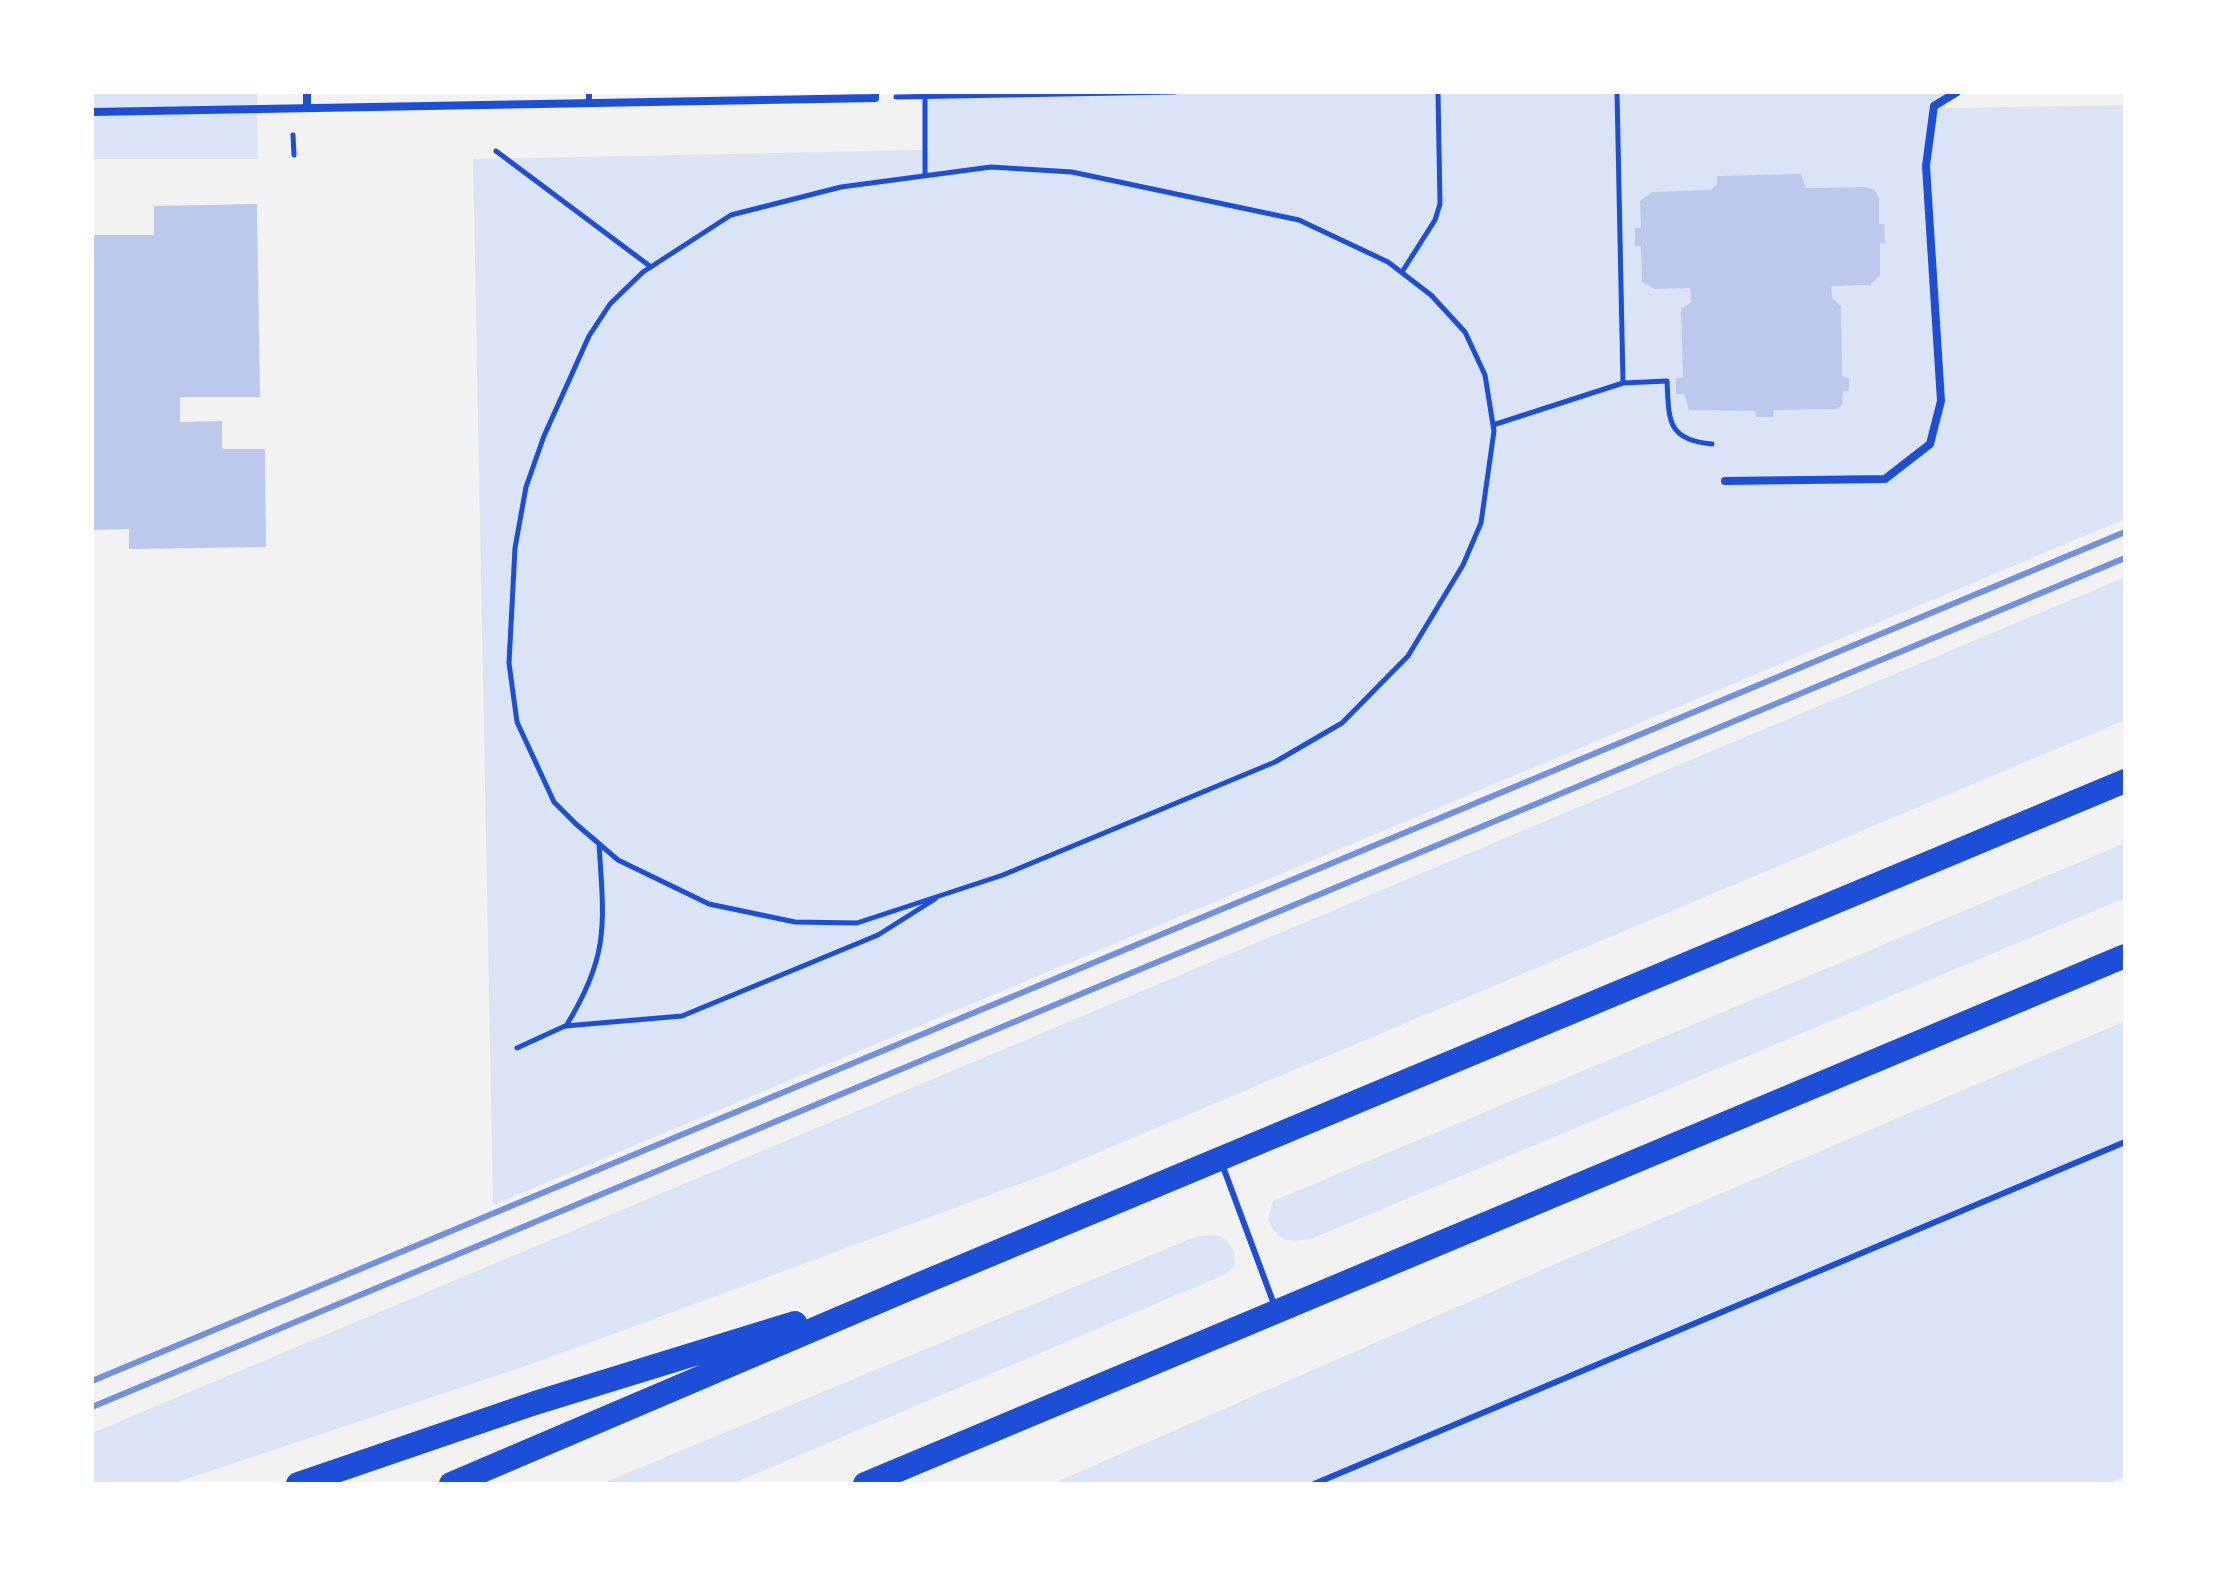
<!DOCTYPE html>
<style>
body{margin:0}
#map{position:relative;width:2217px;height:1576px;overflow:hidden;background:#f2f2f2;font-family:Arial,sans-serif}
canvas{display:block}
.frame{position:absolute;inset:0;border:94px solid #fff;pointer-events:none}
</style>
<div id="map">
<canvas width="2217" height="1576"></canvas>
<div class="frame"></div>
</div>
<script>
const context = document.querySelector('canvas').getContext('2d');
context.lineJoin = 'round';
function fill(path, color) { context.fillStyle = color; context.fill(path, 'evenodd'); }
function stroke(path, color, width, dash) { context.strokeStyle = color; context.lineWidth = width; context.lineCap = dash ? 'butt' : 'round'; context.setLineDash(dash || []); context.stroke(path); }
fill(new Path2D(`
 M92 92H257L258 159H92Z
 M925 92H1945L1946 108 2125 105V519L493 1205 473 159 925 150Z
 M2125 577V720L1052 1172 540 1361 171 1484H92V1433Z
 M2125 843V898L1313 1238C1289 1243 1279 1243 1268 1220L1273 1201Z
 M2125 1021V1476L2106 1484H1052L1569 1258Z
 M1217 1235C1231 1242 1235 1249 1235 1265L1226 1274 732 1484H601L1197 1236Z`), '#dbe4f7');
fill(new Path2D(`
 M1801 174 1806 188 1866 187 1874 190 1879 198V224H1884L1885 243H1880V275L1870 285 1831 286 1832 298 1841 306 1842 376 1849 378V391H1843L1842 405 1836 409 1774 410 1773 417H1756L1755 411 1689 410 1684 394H1676V378H1683L1681 309 1691 302 1690 288 1655 289 1642 282 1641 246H1635V228H1641L1640 201 1652 192 1711 190 1717 185V176Z
 M257 204 260 397H180V422L222 421V449H265L266 547 129 549V529L92 530V235H154V206Z`), '#bdc9ec');
stroke(new Path2D(`
 M896 97 1175 92
 M925 97V175
 M293 135 294 155
 M496 151 651 267
 M991 167 1072 172 1299 220 1388 262 1431 295 1465 332 1485 375 1494 431 1481 523 1463 565 1408 656 1342 723 1275 762 1003 875 857 923 795 922 709 904 618 860 576 824 554 802 517 722 509 663 515 548 526 487 544 436 589 336 610 304 643 272 731 215 841 187Z
 M1402 272 1435 220 1440 204 1438 92
 M1623 383 1667 381C1669 421 1667 440 1712 444
 M1493 425 1623 383 1617 92
 M566 1026C610 955 604 923 599 844
 M517 1048 565 1026 682 1016 878 935 935 899`), '#1d4ed8', 5);
stroke(new Path2D(`
 M589 92V103
 M1222 1164 1275 1307
 M1314 1484 2125 1142`), '#1d4ed8', 6);
stroke(new Path2D(`
 M307 92V108
 M92 112 875 98V92
 M1725 481 1885 479 1930 444 1941 401 1926 166 1934 106 1957 92`), '#1d4ed8', 8);
stroke(new Path2D(`
 M298 1484 535 1403 795 1323
 M451 1484 920 1284 2125 781
 M865 1484 2125 956`), '#1d4ed8', 24);
stroke(new Path2D(`
 M92 1381 2125 532
 M92 1407C768 1121 1448 844 2125 558`), '#7290e2', 6);
</script>
